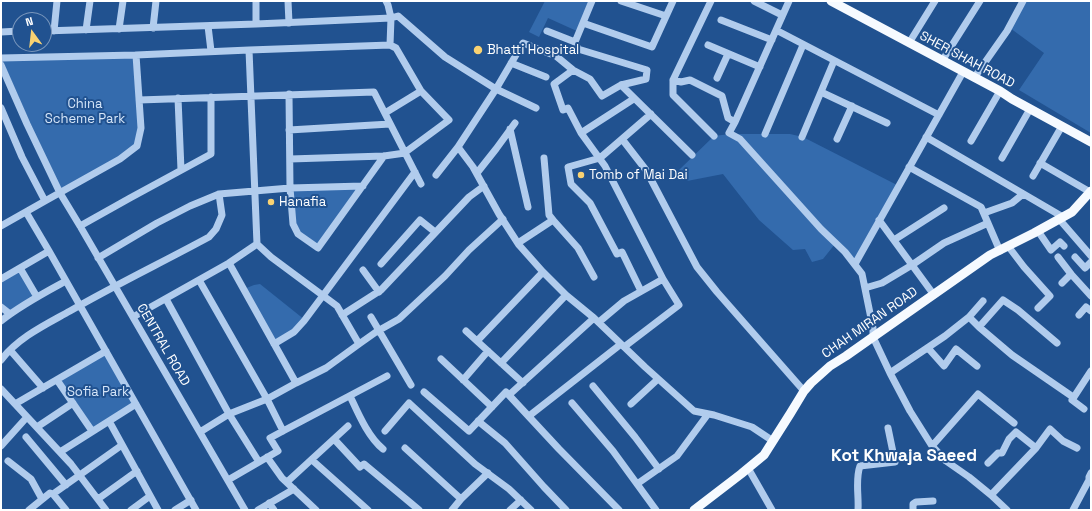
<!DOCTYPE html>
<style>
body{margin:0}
#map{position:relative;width:1092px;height:511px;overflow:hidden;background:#215290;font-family:"Space Grotesk",sans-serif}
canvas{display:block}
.frame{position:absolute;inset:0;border:2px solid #fff;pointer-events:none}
.north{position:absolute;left:12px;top:12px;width:40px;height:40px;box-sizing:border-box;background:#215290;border:1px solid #7a97bc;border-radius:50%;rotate:345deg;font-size:11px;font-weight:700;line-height:16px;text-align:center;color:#fff}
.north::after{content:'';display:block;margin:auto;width:14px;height:18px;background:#f9d272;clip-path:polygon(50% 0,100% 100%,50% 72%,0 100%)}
</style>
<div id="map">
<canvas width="1092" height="511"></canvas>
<div class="frame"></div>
<div class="north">N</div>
</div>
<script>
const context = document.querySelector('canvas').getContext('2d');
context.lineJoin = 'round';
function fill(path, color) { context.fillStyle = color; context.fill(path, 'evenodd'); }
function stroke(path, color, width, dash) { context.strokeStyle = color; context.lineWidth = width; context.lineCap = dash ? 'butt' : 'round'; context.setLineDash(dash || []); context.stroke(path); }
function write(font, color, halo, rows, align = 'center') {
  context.font = font + ' "Space Grotesk",sans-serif'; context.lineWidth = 4; context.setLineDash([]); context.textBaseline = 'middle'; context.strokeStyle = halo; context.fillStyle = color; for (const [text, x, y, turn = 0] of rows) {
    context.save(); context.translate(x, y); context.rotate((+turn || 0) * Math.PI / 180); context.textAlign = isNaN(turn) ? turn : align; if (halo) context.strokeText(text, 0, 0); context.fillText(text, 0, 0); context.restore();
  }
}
fill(new Path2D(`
 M545 1H592L579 32 548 18 539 37 529 32Z
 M1025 1H1091V133L1019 90 1044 53 1010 28Z
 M136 55 141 128 137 146 61 193 2 59Z
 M730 134H790L803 137 899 186 855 264 835 244 823 259 812 262 805 249 793 250 759 220 723 174 687 181 679 170 714 136Z
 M363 186 320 247 298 234 290 188Z
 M20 268 37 297 10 314 1 307V279Z
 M260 284 305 320 274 344 244 289 254 285Z
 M106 351 136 404 92 431 57 380Z`), '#346bad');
stroke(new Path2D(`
 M256 1V24
 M288 1 289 23
 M386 1 388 5 391 18 398 16 445 57 496 89 536 108
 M621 1 666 16
 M711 1 673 80 681 82 690 80 722 96 728 118 735 122
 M754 1 782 15
 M789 1 735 122 729 133 740 139 821 229 845 252 862 274 873 328V337L890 373 910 411 932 446 946 461 969 477 991 495 1007 510
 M721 20 772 40
 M583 23 652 47 673 1
 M208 26 211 51
 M153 28 156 1
 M119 29 123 1
 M86 30 90 1
 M776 30 939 115
 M54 31 57 1
 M547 31 575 42 592 1
 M1 32 20 31
 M909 43 935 1
 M390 45 396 48 421 91
 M708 45 760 67
 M249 50 257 244
 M1 58 136 55 249 50 390 45 391 18 256 24 44 31
 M942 61 980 1
 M511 63 546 77
 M1 65 27 124 60 193 80 226 245 510
 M573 70 554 84 563 110 568 108 581 133 632 100
 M717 78 728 54
 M974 78 1007 31 1023 1
 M673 80V95L714 136
 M621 85 692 155
 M821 92 887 123
 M289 94 290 188 293 224 298 234 318 248 384 156
 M178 98 181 170
 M139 100 374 92 421 184
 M1 108 22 157 45 201
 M385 113 421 91 449 120 407 151
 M510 129 528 207
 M289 130 390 124
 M581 133 605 166 663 279
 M765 134 803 45
 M802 137 834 61
 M926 137 1063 217
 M622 139 646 170 697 267 717 292 804 391
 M837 139 852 106
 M971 141 1000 91
 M458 147 473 167 499 214 519 245 543 272 566 295 594 318 645 367 694 411 714 415 752 427 773 441
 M1002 158 1030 109
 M290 159 384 156 405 153
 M1040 163 1090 192
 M909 167 981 207 1000 251
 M477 173 496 149 515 123
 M436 175 458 147 496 89 523 43 556 56 573 70 590 79 602 96 621 85 646 79 647 70 578 49 575 42
 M1033 176 1062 126
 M26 212 49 251 196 510
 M984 213 1012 203 1023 194
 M1059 219 1091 256
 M553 220 578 248 594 277
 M879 220 934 295
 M1 226 45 201 120 159 137 146 141 128 136 55
 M80 226 130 198 211 154V97
 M1038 231 1051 250 1060 242 1064 246
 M894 240 944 208
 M518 243 553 220 549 215 544 158
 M1008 246 1024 267 1050 296 1038 308
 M1058 257 1071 274
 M1075 257 1085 268 1091 262
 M98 258 157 223 190 206 219 194 290 188 363 186
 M229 263 296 383
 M381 264 420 220 435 232
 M855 264 963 72
 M20 268 37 297
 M363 270 379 292
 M1 279 49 251
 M199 280 267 399 283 431 387 376
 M1062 283 1071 274 1091 296
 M865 288 882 283 912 265 944 243 988 223
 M641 291 622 252 617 254 590 203 571 184 568 167 600 158 651 114
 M166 299 229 414 259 462
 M1 307 10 314
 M342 315 381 290 469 197 484 186
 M1079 315 1086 307 1091 311
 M133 317 229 263 257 244 271 257 337 306 359 344 326 368 296 383 267 399 229 414 200 432
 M371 317 411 385
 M969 317 983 301
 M1 321C21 305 44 293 66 281
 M599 322 624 301 663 279 679 305 624 347
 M466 331 523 383
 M477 341 543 272
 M1057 343 1018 310 1003 300 979 327 1012 355 1073 397
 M274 344 294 332 304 321 415 172
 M359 344 376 332 399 319 445 276 469 250 503 219
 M928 348 944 366 956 349 977 366
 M10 350 43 388
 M441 359 492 407
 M1 360C19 337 45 325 70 311 115 285 163 262 209 237L216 229 222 215 219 194
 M501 363 566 295
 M890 373 945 336 969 317 979 327
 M57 380 92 431
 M463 380 488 351
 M593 386 635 437 659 469
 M1 389 71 464 106 510
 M424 392 469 431 506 392 559 449 619 510
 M509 395 594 318
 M350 396C358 413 368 437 383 449
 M572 403 613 451 656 510
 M15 404 106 351
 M631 404 658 379
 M1084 409 1072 400 1091 371
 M529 416 621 344
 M109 421 158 510
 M478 421 505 443 544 487 566 510
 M37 427 73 403
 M385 431 409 403 475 464 509 489 531 510
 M26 437 66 485
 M334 439 360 467 364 464 419 510
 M1 446 27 417
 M932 446 978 394 1014 423
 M405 448 461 499
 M60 452 136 404
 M267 457 282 478 316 510
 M312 460 368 510
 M8 461 31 479 42 499
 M988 463 998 453H1002L1009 439 1016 432 1036 448
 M748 468 772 510
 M228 480 278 451 270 438 283 431
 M287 482 348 426
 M637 484 677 456 708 414
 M53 494 66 510
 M991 495 1036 448 1050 429 1063 441 1077 448
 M98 499 137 471
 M269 503 274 510
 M29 510 50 493 53 494 122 445
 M131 510 150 496
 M175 510 191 500
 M258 510 294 489
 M452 510 461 499 488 473
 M510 510 521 500
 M858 510C859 495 855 480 860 466L895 462 888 428
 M913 510V504L916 502 933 501
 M1073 510 1089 480V477L1091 473`), '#b1cced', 7);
stroke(new Path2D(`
 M831 1 1000 91 1012 99 1091 142
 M694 510 741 474 764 455 790 414 804 391 811 383 830 366 846 356 873 337 990 255 1034 233 1072 212 1091 191`), '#f6faff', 9);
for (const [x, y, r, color] of [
 [478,50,5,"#f9d272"],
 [581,175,4,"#f9d272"],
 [271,202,4,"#f9d272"]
]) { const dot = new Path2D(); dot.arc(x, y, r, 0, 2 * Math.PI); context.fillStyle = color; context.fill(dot); stroke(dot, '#215290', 1.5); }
write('13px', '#fff', '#215290', [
 ["Bhatti Hospital",487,50],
 ["Tomb of Mai Dai",589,175],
 ["Hanafia",279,202]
], 'left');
write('13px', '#fff', '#215290', [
 ["SHER SHAH ROAD",967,60,28],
 ["CHAH MIRAN ROAD",870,323,-35],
 ["CENTRAL ROAD",163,345,60]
]);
write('13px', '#d6e6f9', '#215290', [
 ["China",85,104],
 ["Scheme Park",85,119],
 ["Sofia Park",98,392]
]);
write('bold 17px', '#fff', '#215290', [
 ["Kot Khwaja Saeed",904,456]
]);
</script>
